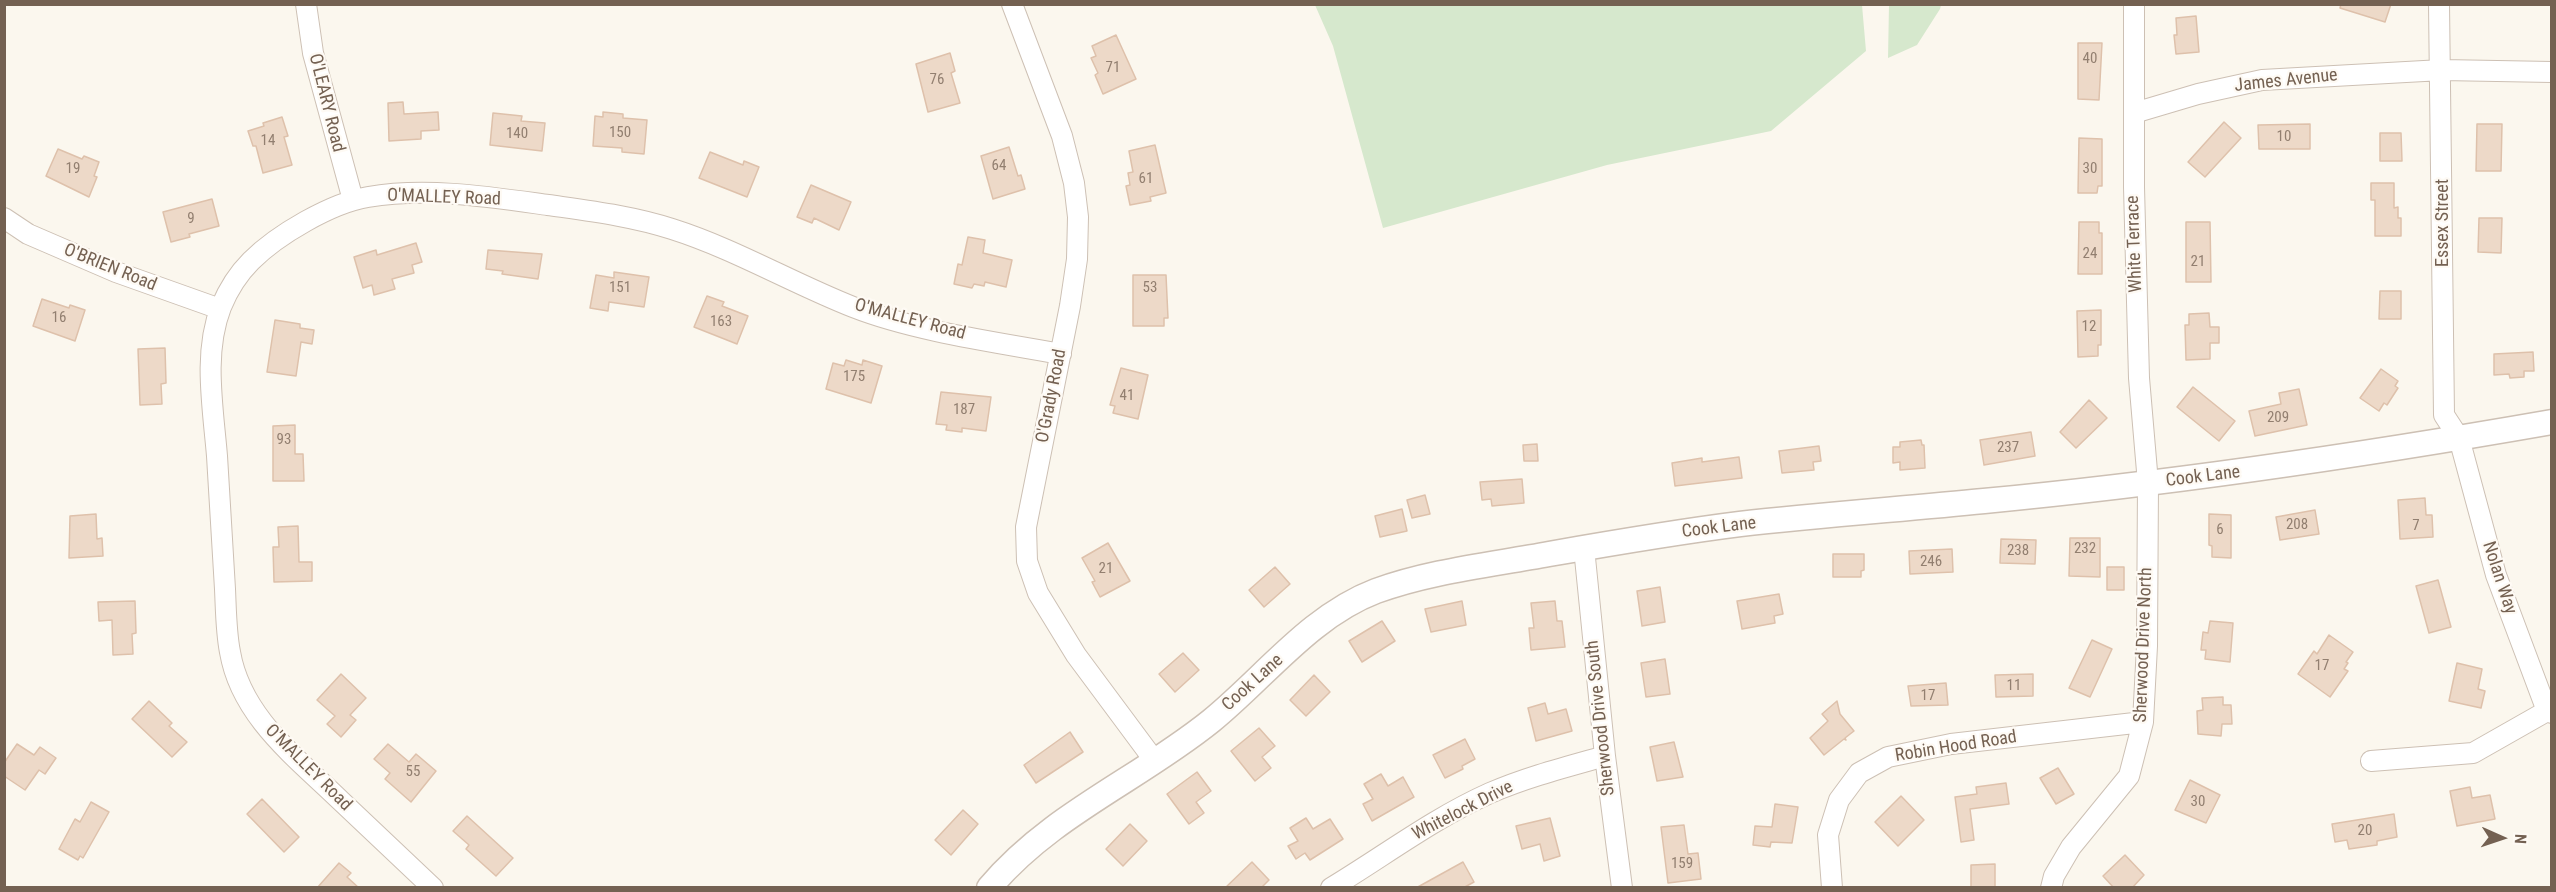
<!DOCTYPE html>
<style>
body{margin:0}
#map{position:relative;width:2556px;height:892px;overflow:hidden;background:#fbf7ee;font-family:"Roboto Condensed",sans-serif}
canvas{display:block}
.frame{position:absolute;inset:0;border:6px solid #746152;pointer-events:none}
.north{position:absolute;left:2472px;top:808px;width:60px;height:60px;-webkit-text-stroke:4px #fefaf4;paint-order:stroke;rotate:93deg;font-size:16px;font-weight:700;line-height:24px;text-align:center;color:#746152}
.north::after{content:'';display:block;margin:auto;width:21px;height:27px;background:#746152;clip-path:polygon(50% 0,100% 100%,50% 72%,0 100%)}
</style>
<div id="map">
<canvas width="2556" height="892"></canvas>
<div class="frame"></div>
<div class="north">N</div>
</div>
<script>
const context = document.querySelector('canvas').getContext('2d');
context.lineJoin = 'round';
function fill(path, color) { context.fillStyle = color; context.fill(path, 'evenodd'); }
function stroke(path, color, width, dash) { context.strokeStyle = color; context.lineWidth = width; context.lineCap = dash ? 'butt' : 'round'; context.setLineDash(dash || []); context.stroke(path); }
function write(font, color, halo, rows, align = 'center') {
  context.font = font + ' "Roboto Condensed",sans-serif'; context.lineWidth = 4.5; context.setLineDash([]); context.textBaseline = 'middle'; context.strokeStyle = halo; context.fillStyle = color; for (const [text, x, y, turn = 0] of rows) {
    context.save(); context.translate(x, y); context.rotate((+turn || 0) * Math.PI / 180); context.textAlign = isNaN(turn) ? turn : align; if (halo) context.strokeText(text, 0, 0); context.fillText(text, 0, 0); context.restore();
  }
}
fill(new Path2D(`
 M1315 5H1862L1866 51 1771 131 1607 165 1383 228 1333 46Z
 M1889 5H1941L1940 9 1917 45 1888 58Z`), '#d6e8cd');
const building = new Path2D(`
 M2341 4H2391L2385 22 2340 8Z
 M2196 16 2199 52 2176 54 2174 35H2177L2176 18Z
 M1116 35 1136 79 1103 94 1095 75 1098 73 1091 58 1096 56 1092 46Z
 M2078 43H2102L2099 100 2078 99Z
 M950 53 955 71 951 73 960 103 928 112 916 64Z
 M403 102 404 114 438 112 439 130 421 131V139L389 141 388 103Z
 M603 112 623 114V118L647 120 644 154 622 152V148L593 146 595 116 603 117Z
 M493 113 522 116 521 121 545 123 542 151 490 145Z
 M282 117 288 136 284 137 292 165 263 173 256 146H253L248 131 264 126 263 123Z
 M2224 122 2241 138 2205 177 2188 162Z
 M2310 124V149H2259L2258 125Z
 M2477 124H2502L2501 171H2476Z
 M2380 133H2401L2402 161H2380Z
 M2079 138 2102 139V186H2098L2097 193H2078Z
 M1155 145 1166 193 1150 197 1151 201 1130 205 1126 186 1130 185 1128 173 1133 172 1129 151Z
 M1009 147 1018 176 1021 175 1025 189 993 199 981 156Z
 M58 149 82 159 84 156 99 162 94 176 97 177 89 197 46 176Z
 M710 152 743 165 744 161 759 167 747 197 699 178Z
 M2371 183H2394V208L2398 207V218H2401V236H2375V200H2371Z
 M811 185 851 202 839 230 814 218 812 223 797 217Z
 M212 199 219 226 189 234 190 237 171 242 163 212Z
 M2479 218H2502L2501 253 2478 252Z
 M2079 222H2099V233H2102V274H2078Z
 M2186 222H2210L2211 282H2186Z
 M968 237 985 240 983 253 1012 260 1006 287 985 282 984 286 974 284 972 288 954 284 958 264 962 265Z
 M416 243 422 262 412 265 414 273 392 279 395 289 374 295 372 285 363 288 354 257 376 250 377 255Z
 M488 250 542 254 538 279 502 274 503 271 486 269Z
 M614 272 649 277 644 307 609 302 608 311 590 308 596 275 614 278Z
 M1133 275H1166L1168 318H1164V326H1133Z
 M2380 291H2401V319H2379Z
 M707 296 724 302 722 306 748 316 737 344 694 327Z
 M42 299 69 308 70 305 85 310 75 341 33 326Z
 M2101 310V345H2098V356L2078 357 2077 311Z
 M2209 313 2210 327H2219V343H2210V359L2186 360 2185 325H2189V314Z
 M275 320 300 324V328L314 330 312 344 301 342 296 376 267 372Z
 M165 348 166 383 161 384 162 404 140 405 138 349Z
 M2533 352 2534 371H2524V377L2510 378 2509 374 2494 375V354Z
 M846 360 862 365 863 360 882 366 871 403 826 389 833 363 844 366Z
 M1121 368 1148 375 1138 419 1113 413 1115 406 1110 405Z
 M2381 369 2398 381 2395 386 2398 388 2387 405 2384 403 2379 411 2360 398Z
 M2193 387 2235 421 2219 441 2177 407Z
 M2299 389 2307 425 2255 436 2249 411 2281 404 2279 393Z
 M941 392 991 397 986 431 962 428V432L946 430 947 425 936 424Z
 M2089 400 2107 418 2076 448 2060 432Z
 M295 425V454H303L304 481H273V426Z
 M2031 432 2035 456 1984 465 1980 440Z
 M1921 440 1922 445H1924L1925 468 1900 470V462L1893 463V447H1900V442Z
 M1537 444 1538 461H1524L1523 445Z
 M1819 446 1821 461 1813 462 1814 470 1782 473 1779 451Z
 M1739 457 1742 478 1675 486 1672 463 1702 458V462Z
 M1522 479 1524 503 1492 506 1491 499 1482 500 1480 482Z
 M1425 495 1430 514 1412 518 1407 500Z
 M2425 498 2426 515H2432L2433 537 2400 539 2398 500Z
 M1402 509 1407 531 1380 537 1375 516Z
 M2315 510 2319 534 2280 540 2276 517Z
 M96 514 97 539 102 538 103 556 69 558 70 516Z
 M2209 514 2231 515V558L2212 557V546L2209 545Z
 M298 526 299 562H312V581L274 582 273 547H279L278 527Z
 M2070 538H2100V577L2069 576Z
 M2001 539 2036 540 2035 564 2000 563Z
 M1108 543 1130 581 1100 597 1092 582 1095 581 1082 558Z
 M1952 549 1953 572 1910 574 1909 551Z
 M1833 554H1864V570L1861 571V577H1833Z
 M1275 567 1290 584 1264 607 1249 590Z
 M2107 567H2124V590H2107Z
 M2438 580 2451 627 2429 633 2416 586Z
 M1660 587 1665 622 1642 626 1637 591Z
 M1779 594 1783 614 1774 616 1775 623 1742 629 1737 601Z
 M135 601 136 633 132 634 133 654 113 655 112 620 99 621 98 602Z
 M1462 601 1466 625 1431 632 1425 609Z
 M1555 601 1557 621H1562L1565 647 1531 650 1529 628H1534L1531 603Z
 M1382 621 1395 641 1362 662 1349 641Z
 M2210 621 2233 623 2230 662 2205 659 2206 650H2201L2203 632 2208 633Z
 M2329 635 2353 652 2346 662 2348 663 2344 669 2348 671 2330 697 2298 674 2314 651 2317 654Z
 M2092 640 2112 649 2090 697 2069 688Z
 M1183 653 1199 670 1175 692 1159 674Z
 M1665 659 1670 694 1646 697 1641 663Z
 M2457 663 2482 669 2478 689 2485 691 2481 708 2449 701Z
 M341 674 366 698 350 715 356 720 341 737 327 724 335 716 317 700Z
 M2033 674V696L1996 697 1995 675Z
 M1314 675 1330 692 1306 716 1290 700Z
 M1946 683 1948 705 1911 706 1908 686Z
 M2223 697V705H2231L2232 724H2222L2221 736 2198 734 2197 711 2203 710 2202 698Z
 M149 701 172 723 169 726 187 742 172 757 132 719Z
 M1837 701 1840 714 1854 731 1845 738 1846 740 1844 739 1824 755 1810 738 1828 721 1822 714Z
 M1545 703 1548 714 1566 709 1572 731 1536 741 1528 708Z
 M1259 728 1275 746 1262 757 1271 768 1255 781 1231 751Z
 M1070 732 1083 752 1036 783 1024 765Z
 M1465 739 1475 759 1462 766 1463 769 1445 778 1433 755Z
 M1674 742 1683 777 1657 781 1650 747Z
 M17 744 34 755 40 747 56 758 45 774 39 770 25 790 4 776V763Z
 M388 744 409 762 416 754 436 771 411 802 385 779 390 773 374 759Z
 M2058 768 2074 794 2056 804 2040 778Z
 M1197 772 1211 791 1196 802 1204 813 1189 824 1167 794Z
 M1381 774 1388 786 1403 777 1414 797 1372 821 1363 804 1373 799 1364 784Z
 M2190 780 2220 795 2206 823 2175 810Z
 M2006 783 2009 804 1970 809 1974 840 1961 842 1955 797 1977 794 1976 787Z
 M2470 787 2472 798 2490 795 2495 819 2457 826 2450 791Z
 M1901 796 1924 820 1898 846 1875 822Z
 M262 799 299 837 284 852 247 814Z
 M91 802 109 812 83 858 80 856 78 860 59 849 75 819 80 822Z
 M1775 804 1798 807 1792 843 1771 842 1770 847 1753 845 1755 826 1772 827Z
 M963 810 978 824 951 855 935 840Z
 M2394 814 2397 837 2377 841V845L2349 849 2347 840 2335 842 2332 824Z
 M467 816 513 858 496 876 466 849 469 845 453 831Z
 M1306 818 1313 829 1330 819 1343 839 1310 860 1305 853 1296 859 1288 846 1298 841 1290 828Z
 M1550 818 1560 856 1544 861 1540 844 1522 849 1516 826Z
 M1130 824 1147 841 1123 866 1106 849Z
 M1684 825 1688 854 1698 853 1701 879 1668 883 1661 827Z
 M2125 855 2144 875 2132 888H2114L2103 876Z
 M1252 862 1269 880 1261 888H1225Z
 M1463 862 1474 882 1463 888H1416Z
 M339 863 351 873 347 877 359 888H317Z
 M1995 864V888H1971V865Z`);
fill(building, '#edd9c8');
stroke(building, '#dec1ab', 1.5);
const minor = new Path2D(`
 M306 4 313 53 353 200
 M1012 4 1062 136 1074 183 1078 217 1077 259 1070 306 1026 527 1027 561 1038 593 1076 655 1154 760
 M2439 4 2444 415 2459 438 2496 575 2547 711 2552 713
 M2134 113 2198 94 2262 80 2442 70 2552 72
 M4 218 28 234 116 272 220 309
 M1584 548 1605 756 1622 888
 M2371 761 2473 753 2547 711
 M433 888C402 859 372 830 341 801 297 758 241 717 230 652 226 632 226 610 225 589 222 545 220 500 217 456 213 407 203 353 221 307 228 290 238 274 251 261 277 235 331 203 368 197 427 187 490 197 548 205 590 211 632 216 672 229 735 249 792 283 853 307 914 331 995 342 1061 354
 M1331 888C1384 856 1434 818 1490 793 1527 777 1566 767 1605 756
 M1832 888 1828 835 1839 800 1859 773 1888 757 1951 744 2143 722
 M2051 888 2054 876 2071 847 2129 776 2143 722 2147 646 2148 483 2139 378 2134 187V4`);
const tertiary = new Path2D(`
 M989 888C1050 815 1138 780 1211 721 1264 678 1310 616 1376 591 1431 571 1490 565 1549 554 1612 543 1676 532 1740 524 1821 515 1903 509 1984 501 2174 483 2363 455 2552 422`);
stroke(minor, '#cdc0b4', 22);
stroke(tertiary, '#cdc0b4', 27);
stroke(minor, '#fff', 20);
stroke(tertiary, '#fff', 24);
write('15px', '#927f70', null, [
 ["40",2090,59],
 ["71",1113,68],
 ["76",937,80],
 ["150",620,133],
 ["140",517,134],
 ["10",2284,137],
 ["14",268,141],
 ["64",999,166],
 ["19",73,169],
 ["30",2090,169],
 ["61",1146,179],
 ["9",191,219],
 ["24",2090,254],
 ["21",2198,262],
 ["151",620,288],
 ["53",1150,288],
 ["16",59,318],
 ["163",721,322],
 ["12",2089,327],
 ["175",854,377],
 ["41",1127,396],
 ["187",964,410],
 ["209",2278,418],
 ["93",284,440],
 ["237",2008,448],
 ["208",2297,525],
 ["7",2416,526],
 ["6",2220,530],
 ["232",2085,549],
 ["238",2018,551],
 ["246",1931,562],
 ["21",1106,569],
 ["17",2322,666],
 ["11",2014,686],
 ["17",1928,696],
 ["55",413,772],
 ["30",2198,802],
 ["20",2365,831],
 ["159",1682,864]
]);
write('18px', '#746152', '#fefaf4', [
 ["James Avenue",2286,81,-6],
 ["O'LEARY Road",326,103,76],
 ["O'MALLEY Road",444,198,2],
 ["Essex Street",2443,223,-90],
 ["White Terrace",2135,244,-92],
 ["O'BRIEN Road",110,268,22],
 ["O'MALLEY Road",910,320,15],
 ["O'Grady Road",1052,396,-79],
 ["Cook Lane",2203,477,-7],
 ["Cook Lane",1719,528,-7],
 ["Nolan Way",2499,578,72],
 ["Sherwood Drive North",2144,645,-88],
 ["Cook Lane",1253,683,-42],
 ["Sherwood Drive South",1601,718,-96],
 ["Robin Hood Road",1956,747,-9],
 ["O'MALLEY Road",308,768,45],
 ["Whitelock Drive",1463,811,-27]
]);
</script>
